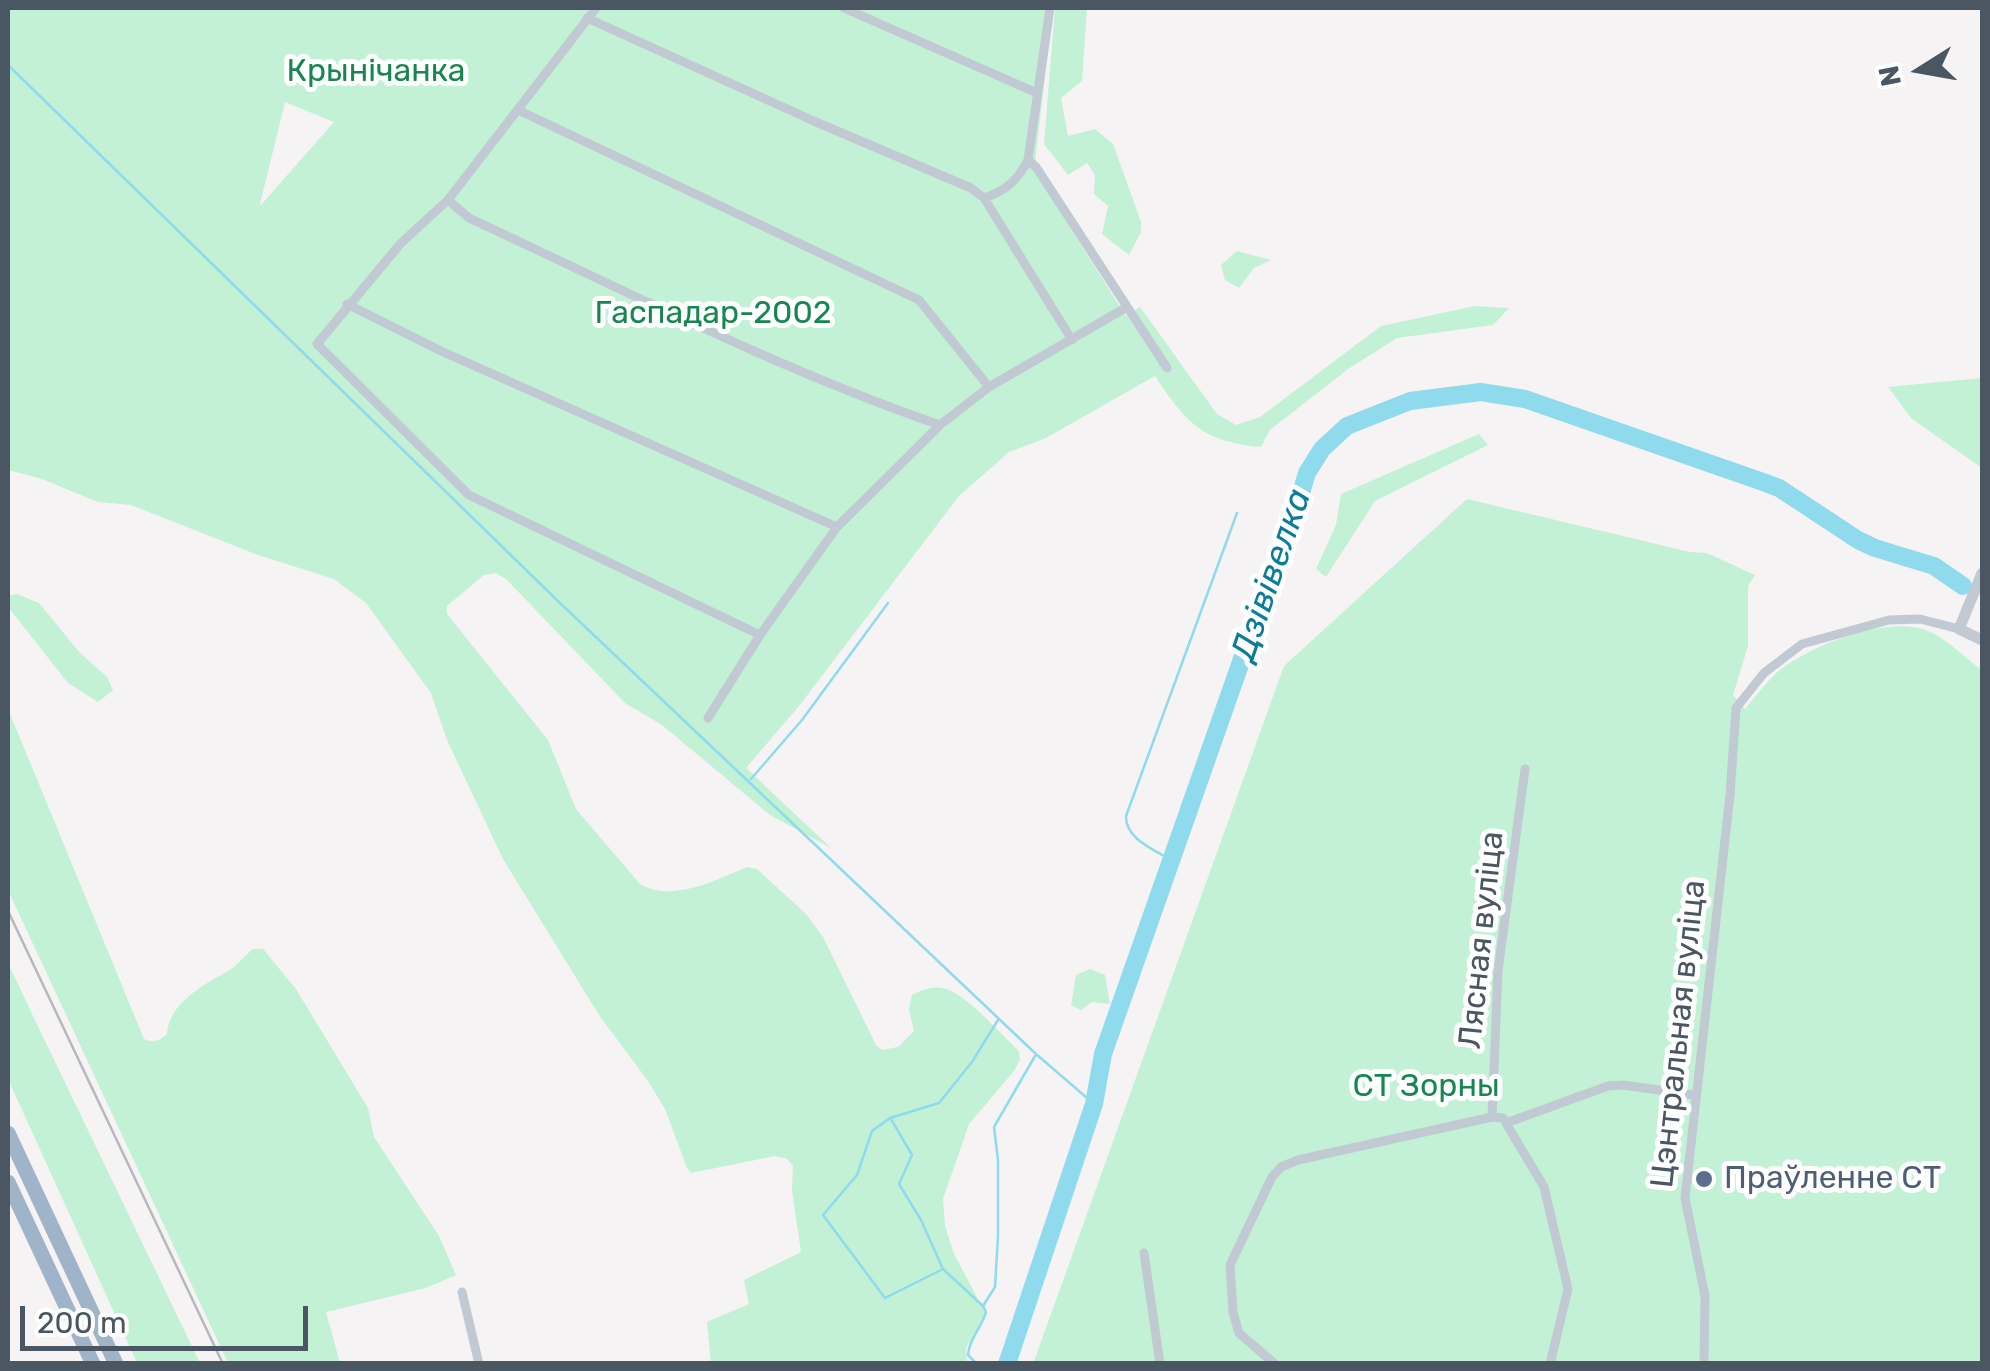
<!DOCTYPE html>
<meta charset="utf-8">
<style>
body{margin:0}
#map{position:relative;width:1990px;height:1371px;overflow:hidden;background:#f5f3f3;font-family:Rubik,sans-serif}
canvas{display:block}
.frame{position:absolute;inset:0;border:10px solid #4a5661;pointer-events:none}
.north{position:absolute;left:1870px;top:20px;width:100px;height:100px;-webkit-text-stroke:8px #fff;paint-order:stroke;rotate:259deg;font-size:28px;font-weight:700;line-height:40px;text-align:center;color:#4a5661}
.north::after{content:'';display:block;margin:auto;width:35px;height:45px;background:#4a5661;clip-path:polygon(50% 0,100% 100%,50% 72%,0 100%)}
.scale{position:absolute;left:20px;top:1306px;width:288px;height:45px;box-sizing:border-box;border:5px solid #4a5661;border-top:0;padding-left:12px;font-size:30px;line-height:35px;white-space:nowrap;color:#4a5661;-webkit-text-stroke:8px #fff;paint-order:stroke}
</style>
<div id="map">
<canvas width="1990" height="1371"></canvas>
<div class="frame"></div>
<div class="north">N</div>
<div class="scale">200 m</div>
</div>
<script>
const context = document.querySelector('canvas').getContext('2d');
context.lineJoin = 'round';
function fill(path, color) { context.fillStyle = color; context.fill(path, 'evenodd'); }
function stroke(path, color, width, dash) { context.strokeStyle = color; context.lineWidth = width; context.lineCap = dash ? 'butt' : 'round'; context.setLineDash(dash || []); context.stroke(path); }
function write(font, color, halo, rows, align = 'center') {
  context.font = font + ' Rubik,sans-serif'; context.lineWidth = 10; context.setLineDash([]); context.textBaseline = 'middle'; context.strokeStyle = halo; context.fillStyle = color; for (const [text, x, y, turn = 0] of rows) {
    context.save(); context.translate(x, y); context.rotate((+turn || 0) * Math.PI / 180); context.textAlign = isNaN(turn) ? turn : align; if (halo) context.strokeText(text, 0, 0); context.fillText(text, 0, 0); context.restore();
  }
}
fill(new Path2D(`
 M8 8H1053L1034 171 1126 316 1140 307 1217 414 1236 425 1260 417 1381 326 1475 306 1509 308 1493 325 1397 338 1348 369 1270 430 1261 447C1203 442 1186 423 1155 376L1046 438 1009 452 959 496 799 706 746 768 831 848 770 815 662 725 625 703 506 579 496 573 484 575 447 606V614L548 740 576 809 640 884C672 903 716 880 747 867L757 869 806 914 823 937 876 1045 882 1050 898 1047 914 1031 909 1010 912 995C922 990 931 986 943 988 965 992 1001 1035 1019 1051L1020 1060 1014 1071 969 1124 943 1199 945 1226 954 1254 986 1314 966 1348 967 1363H711L707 1322 749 1304 744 1280 801 1252 792 1190 793 1166 787 1159 775 1156 691 1173 687 1168 665 1109 648 1081 599 1015 503 859 447 740 431 693 366 603 334 579 258 555 131 505 98 502 42 479 8 470ZM285 102 334 122 261 205 260 204Z
 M1055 8H1087L1082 81 1061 98 1068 136 1095 129 1113 144 1141 222V232L1129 255 1102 234 1108 206 1094 194 1095 175 1087 163 1068 175 1044 144Z
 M1237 251 1271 260 1254 268 1239 288 1225 280 1221 265Z
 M1982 378V468L1912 419 1888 387Z
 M1479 434 1488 445 1375 501 1326 577 1316 569 1336 525 1341 494Z
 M1467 499 1690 552 1707 553 1755 575 1748 586V646L1733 695 1745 709C1756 696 1768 680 1781 669 1814 645 1878 619 1919 628 1942 633 1963 657 1982 670V1363L1033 1364 1284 666Z
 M17 594 39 603 80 653 107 677 113 690 98 702 68 683 8 607V596Z
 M8 709 144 1039C154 1043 159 1041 167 1034 169 1003 203 985 228 971 237 966 244 956 253 949H263L296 989 368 1108 374 1137 439 1236 456 1275 426 1288 326 1312 340 1363H228L8 890Z
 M8 963 33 1016 200 1363H137L8 1079Z
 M1090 969 1105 975 1110 1004 1092 1002 1081 1010 1071 1005 1076 975Z`), '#c3f1d5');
stroke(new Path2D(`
 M8 65 561 604 1036 1054 1094 1104
 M751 779 802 720 888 603
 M1173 861C1155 850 1125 839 1126 816L1237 513
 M891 1119 912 1155 899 1184 921 1220 942 1267
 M983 1306 943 1269 885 1298 823 1215 857 1175 872 1131 890 1118 939 1103 972 1062 998 1020
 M977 1364 968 1355C969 1339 982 1327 986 1312L983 1306 995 1287 998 1236V1160L994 1127 1035 1056`), '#90daee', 2.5);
stroke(new Path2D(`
 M1007 1364 1094 1104 1103 1054 1274 568 1282 556 1307 473 1322 449 1347 426 1410 401 1481 392 1525 399 1763 482 1779 488 1858 540 1875 548 1934 566 1963 586`), '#90daee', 18);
stroke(new Path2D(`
 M596 8 448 200 401 243 317 344 469 495 760 635
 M844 8 1037 93
 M587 18 816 122 971 188 984 198 1072 340
 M518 110 919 300 989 387
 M1028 160 1036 167 1167 368
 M984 198C1007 190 1017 181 1028 160L1050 8
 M448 200 469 218C624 290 778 369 940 425
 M347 304 441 351 837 527
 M708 718 760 635 837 527 940 425 989 387 1127 307
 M1492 1117 1498 971 1525 769
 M1506 1123 1608 1086 1623 1085 1694 1095
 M1144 1253 1160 1364
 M462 1292 479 1364
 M1275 1364 1239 1333 1233 1312 1230 1265 1272 1177 1281 1167 1298 1160 1492 1117 1503 1118 1544 1187 1568 1289 1550 1364
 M1704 1364 1705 1296 1685 1198 1730 795 1736 708 1764 673 1802 644 1889 620 1920 619 1959 629`), '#c1cad2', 9);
stroke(new Path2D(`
 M1982 573 1959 629 1982 640`), '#c1cad2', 11);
stroke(new Path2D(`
 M8 1133 116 1364
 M8 1182 93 1364`), '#9fb4c9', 15);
stroke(new Path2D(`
 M8 911 223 1364`), '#b5b8bd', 2.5);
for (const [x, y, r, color] of [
 [1704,1179,10,"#5c6f8a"]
]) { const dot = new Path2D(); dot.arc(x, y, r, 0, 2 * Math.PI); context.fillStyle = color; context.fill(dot); stroke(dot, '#fff', 4); }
write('32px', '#17864f', '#fff', [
 ["Крынічанка",376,72],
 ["Гаспадар-2002",713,314],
 ["СТ Зорны",1426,1087]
]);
write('32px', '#4a5661', '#fff', [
 ["Лясная вуліца",1482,940,-84],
 ["Цэнтральная вуліца",1679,1034,-84]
]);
write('32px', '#4e5e75', '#fff', [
 ["Праўленне СТ",1724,1179]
], 'left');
write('italic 35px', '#0c7c9b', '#fff', [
 ["Дзівівелка",1272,575,-71]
]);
</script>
